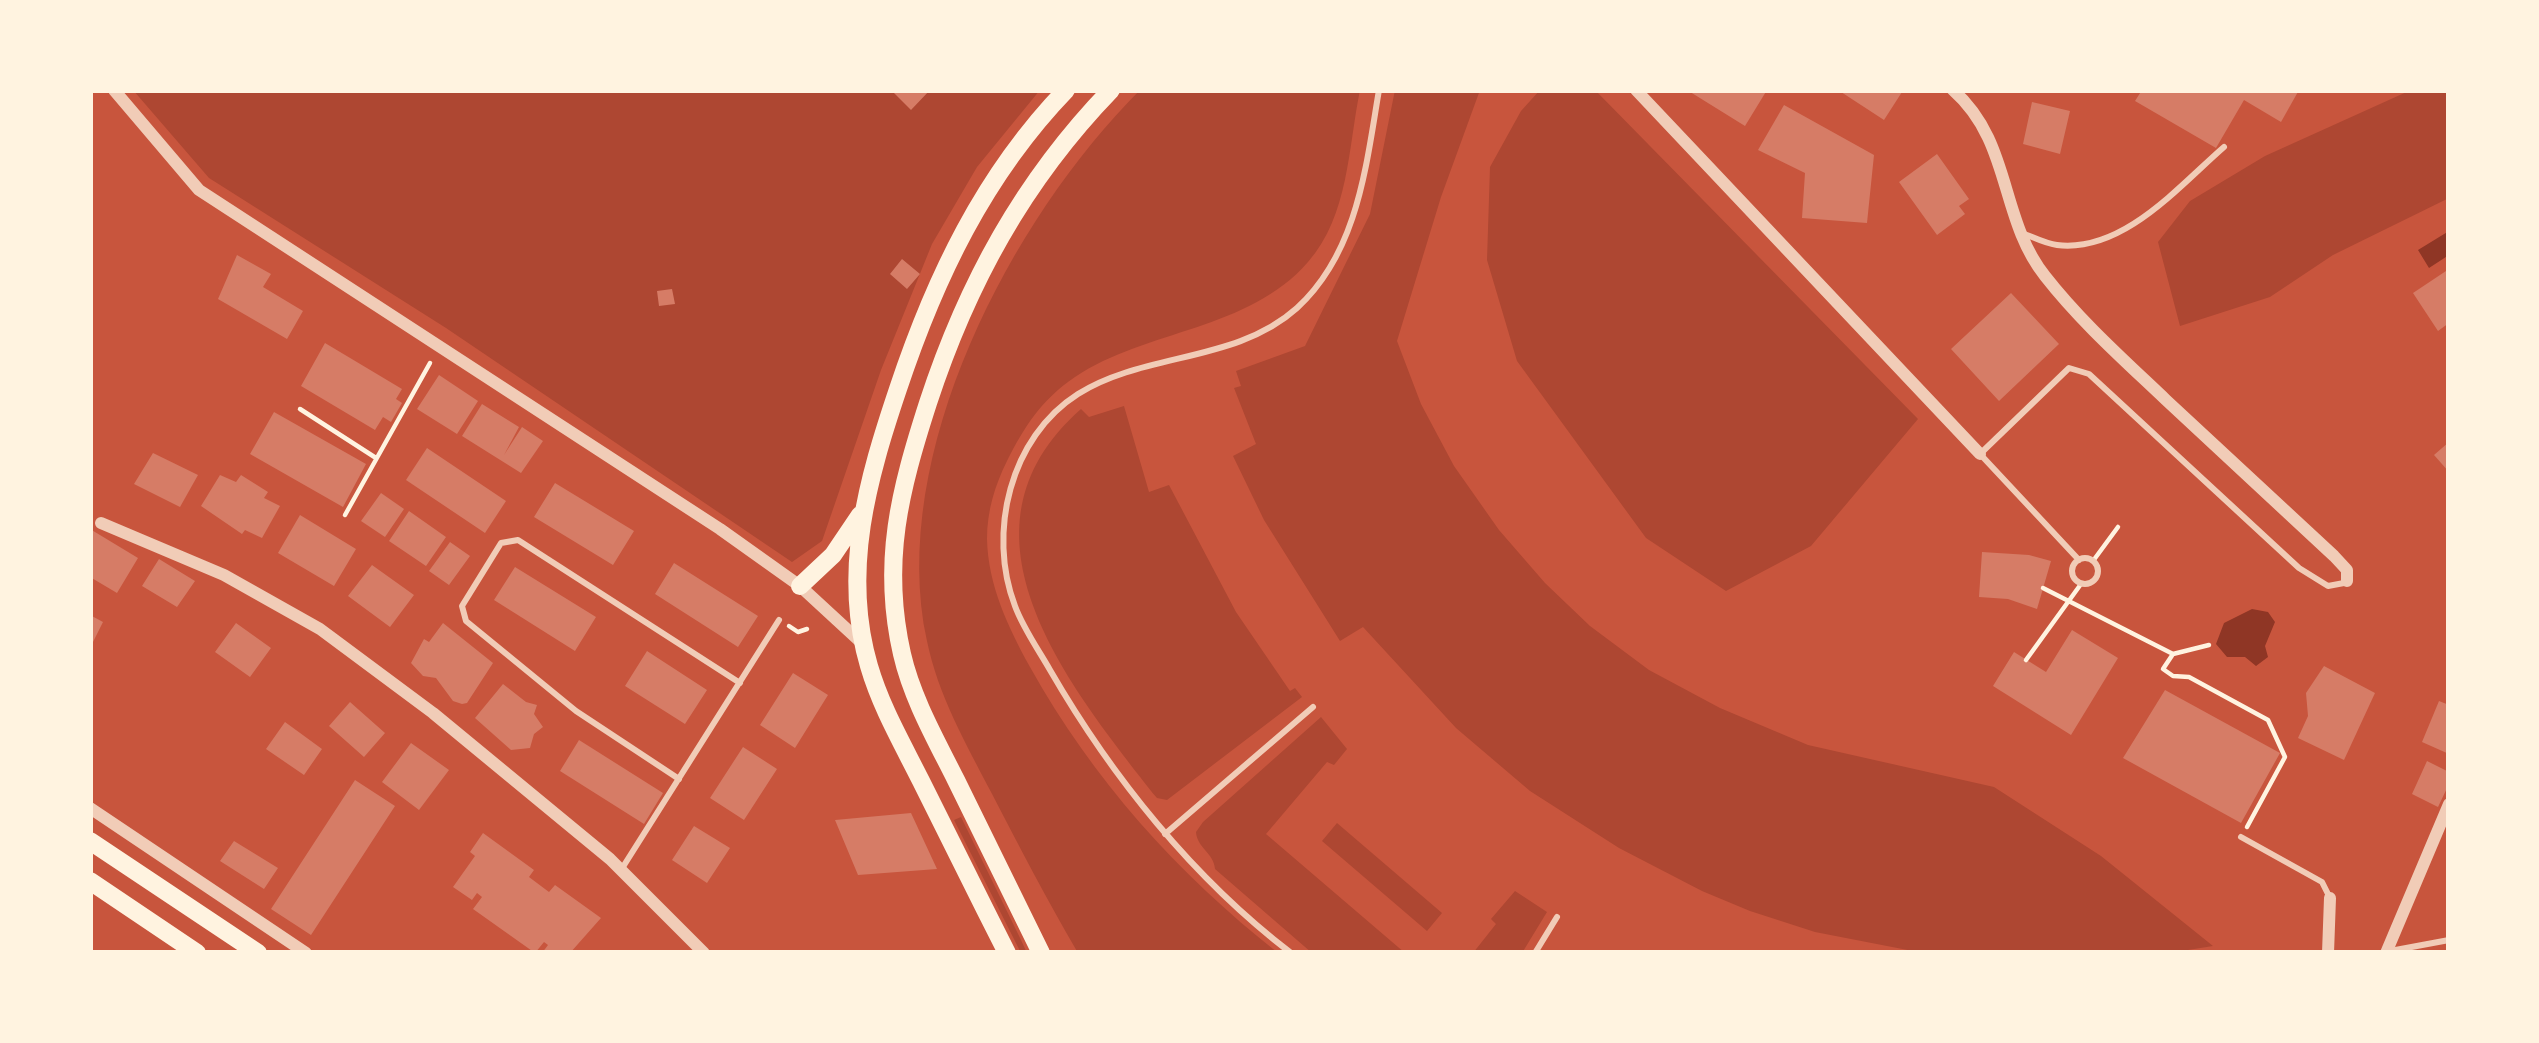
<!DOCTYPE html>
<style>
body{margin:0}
#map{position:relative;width:2539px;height:1043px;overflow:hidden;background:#c8553d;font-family:Jost,sans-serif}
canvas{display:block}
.frame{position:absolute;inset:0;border:93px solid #fff3e0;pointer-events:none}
</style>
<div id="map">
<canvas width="2539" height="1043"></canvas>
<div class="frame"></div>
</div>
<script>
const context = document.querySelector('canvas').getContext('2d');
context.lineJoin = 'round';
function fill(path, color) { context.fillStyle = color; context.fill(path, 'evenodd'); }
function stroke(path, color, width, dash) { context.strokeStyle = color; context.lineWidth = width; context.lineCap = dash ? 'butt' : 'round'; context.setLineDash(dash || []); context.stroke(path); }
fill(new Path2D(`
 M133 90H1040L977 167 932 244 881 370 822 541 792 562 446 328 209 178Z
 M1140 90H1360C1348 148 1349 215 1308 262 1248 331 1147 329 1075 377 1042 399 1024 427 1007 461 995 485 987 511 987 539 988 585 1008 627 1030 667 1093 780 1177 873 1278 953H1078C1047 900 1019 846 991 792 966 744 938 695 927 641 887 455 1011 219 1140 90Z
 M1395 90H1480L1441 197 1397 341 1421 404 1454 466 1499 530 1545 583 1590 626 1649 670 1720 708 1808 745 1994 787 2101 856 2213 946 2169 953H1923L1815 932 1750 911 1702 891 1619 848 1530 791 1456 728 1363 627 1340 641 1264 520 1233 456 1256 444 1234 388 1241 386 1236 371 1305 346 1370 214Z
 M1540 90H1595L1918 419 1811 546 1726 591 1646 538 1517 361 1487 260 1490 167 1521 111Z
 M2411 90H2449V198L2333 255 2270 297 2180 326 2158 242 2190 201 2265 156Z
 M1124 406 1149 492 1169 485 1236 612 1290 691 1295 688 1302 697 1167 800 1157 798C1071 688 941 532 1081 409L1089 417Z
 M1321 717 1347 749 1334 765 1327 762 1266 834 1405 953H1312L1215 869C1214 853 1197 848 1196 832L1203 822Z
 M961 817 1021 940 1027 953H1021L954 820Z
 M1337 823 1442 913 1427 931 1322 841Z
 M1515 891 1547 912 1522 953H1473L1496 924 1491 919Z`), '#ae4732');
fill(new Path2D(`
 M2449 231V255L2429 268 2418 250Z
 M2252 609 2268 612 2275 622 2265 646 2268 657 2256 666 2245 657H2227L2216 644 2224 623Z`), '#8f3625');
fill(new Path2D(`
 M891 90H930L911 110Z
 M1687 90H1767L1745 126Z
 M1838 90H1899L1902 92 1884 120Z
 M2142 90H2299L2281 122 2244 100 2216 148 2135 101Z
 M2032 102 2070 111 2060 154 2023 144Z
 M1784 105 1874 155 1867 223 1802 218 1805 173 1758 150Z
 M1937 154 1969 199 1959 206 1965 214 1937 235 1899 182Z
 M237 255 271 274 263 287 303 311 287 339 218 299Z
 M902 259 920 274 907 289 890 274Z
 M2449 269V323L2438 331 2413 293Z
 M672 289 675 304 659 306 657 291Z
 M2011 293 2059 344 1999 401 1951 349Z
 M325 343 402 389 396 399 402 403 391 422 383 417 375 430 301 386Z
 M439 375 478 401 457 434 417 409Z
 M482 404 519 427 504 455 522 427 543 441 521 473 462 436Z
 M274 412 366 464 343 507 250 454Z
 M2449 442V472L2434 455Z
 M427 448 506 501 485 533 406 480Z
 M153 453 198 475 180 507 134 484Z
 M220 475 236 482 241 475 268 492 264 498 280 506 262 538 245 530 242 534 201 506Z
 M555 483 634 531 613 565 534 517Z
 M381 493 404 509 385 537 361 521Z
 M409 511 446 537 426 566 389 541Z
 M300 515 356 549 334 586 278 553Z
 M90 529 138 558 117 593 90 577Z
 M450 542 470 556 449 585 429 571Z
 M1982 552 2029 555 2051 561 2037 609 2008 599 1979 597Z
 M159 559 195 581 177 607 142 586Z
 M674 563 758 616 738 647 655 594Z
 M372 565 414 595 390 627 348 596Z
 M515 567 596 617 575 651 494 600Z
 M90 615 103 622 90 648Z
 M236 623 271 648 250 677 215 652Z
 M443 623 493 663 467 703 462 704 453 701 436 678 423 676 411 663 424 639 429 642Z
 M2072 630 2118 658 2071 735 1993 686 2014 652 2046 672Z
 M647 651 707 690 685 724 625 686Z
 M2324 666 2375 693 2344 760 2298 738 2308 716 2306 693Z
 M793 673 828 695 795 748 760 725Z
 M503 684 526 702 537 705 534 714 543 727 534 734 530 748 511 750 475 718Z
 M2165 690 2280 753 2241 823 2123 758Z
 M2439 701 2449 705V754L2422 742Z
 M350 702 385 733 364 757 329 726Z
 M285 722 322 749 304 775 266 749Z
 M579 740 663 793 644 824 560 771Z
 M411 743 449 770 419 810 382 782Z
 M743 747 777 769 744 820 710 798Z
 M2427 761 2449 772V784L2438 807 2412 794Z
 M355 780 395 806 311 935 271 909Z
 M911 813 937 869 858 875 835 820Z
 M694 826 730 848 707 883 672 860Z
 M483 833 534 870 529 877 549 892 555 885 601 918 570 953H542L548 945 544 942 535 953 473 909 482 897 477 893 472 900 453 887 475 856 470 852Z
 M234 841 278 868 264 889 220 861Z`), '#d67c66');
stroke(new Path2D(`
 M300 409 376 458
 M345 515 430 363
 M2093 561 2118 527
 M2043 588 2173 654 2209 645
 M789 626 798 632 807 629
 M2173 654 2163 669 2173 676 2189 677 2268 720 2285 757 2247 827
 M2026 660 2081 584`), '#fff3e0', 4.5);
stroke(new Path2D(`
 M2022 233C2033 237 2046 244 2057 245 2123 253 2179 186 2224 147
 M2072 571a13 13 0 1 1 26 0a13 13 0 1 1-26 0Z
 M2079 560 1980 454 2069 368 2089 374 2299 568 2328 586 2344 583
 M679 779 576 711 466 621 462 606 501 543 518 540 740 683
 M1165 834 1313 707
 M2241 837 2322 882 2330 898
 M621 870 779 620
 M2390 951 2449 940
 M1291 953C1193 878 1112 777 1050 670 1038 649 1023 628 1015 606 987 533 1010 437 1078 394 1145 352 1236 363 1297 308 1358 252 1366 166 1379 90
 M1535 953 1557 917`), '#f1ccb7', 6);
stroke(new Path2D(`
 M114 90 199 190 720 529 800 586 864 645
 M1636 90 1980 454
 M1953 90C2012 142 1999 218 2045 276 2081 322 2124 360 2166 400 2222 452 2278 504 2334 556L2347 570V581
 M101 523 224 575 320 629 433 713 610 859 704 953
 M90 808 306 953
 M2328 953 2330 898
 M2386 953 2449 804`), '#f1ccb7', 12);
stroke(new Path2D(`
 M800 586 833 555 860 515
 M90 841 258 953
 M90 881 197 953
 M1007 953C978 896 950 839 921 781 902 743 881 707 869 666 841 571 868 478 898 389 935 278 984 175 1066 90
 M1041 953C1013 895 984 838 956 780 936 740 912 698 902 654 881 562 900 490 928 403 967 284 1023 181 1111 90`), '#fff3e0', 18);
</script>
